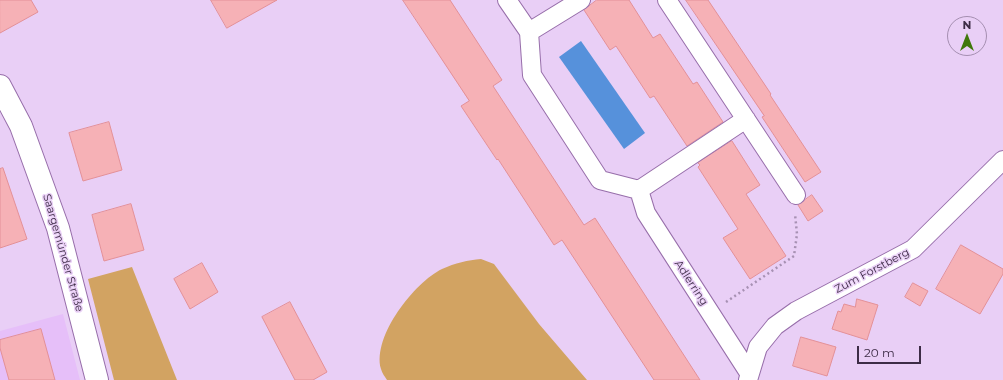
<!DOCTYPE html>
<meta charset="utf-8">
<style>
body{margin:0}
#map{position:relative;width:1003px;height:380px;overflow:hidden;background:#e9cff6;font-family:Montserrat,sans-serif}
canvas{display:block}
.north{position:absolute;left:947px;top:16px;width:40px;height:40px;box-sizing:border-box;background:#e9cff6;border:1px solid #a48eb0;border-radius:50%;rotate:0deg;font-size:11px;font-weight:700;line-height:16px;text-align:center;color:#3d2c46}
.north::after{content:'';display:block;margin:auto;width:14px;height:18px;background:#40780b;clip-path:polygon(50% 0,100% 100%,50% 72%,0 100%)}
.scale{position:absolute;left:857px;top:346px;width:64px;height:18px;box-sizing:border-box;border:2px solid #3d2c46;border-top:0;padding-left:5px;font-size:12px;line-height:14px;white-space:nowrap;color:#3d2c46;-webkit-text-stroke:3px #e9cff6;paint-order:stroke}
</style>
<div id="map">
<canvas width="1003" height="380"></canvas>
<div class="north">N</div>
<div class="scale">20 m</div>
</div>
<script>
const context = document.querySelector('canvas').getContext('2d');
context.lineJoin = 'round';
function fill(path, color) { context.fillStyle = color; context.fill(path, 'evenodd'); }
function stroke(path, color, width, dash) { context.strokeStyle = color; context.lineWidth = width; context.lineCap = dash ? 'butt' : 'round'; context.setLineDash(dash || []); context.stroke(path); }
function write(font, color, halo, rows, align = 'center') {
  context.font = font + ' Montserrat,sans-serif'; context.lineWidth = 3; context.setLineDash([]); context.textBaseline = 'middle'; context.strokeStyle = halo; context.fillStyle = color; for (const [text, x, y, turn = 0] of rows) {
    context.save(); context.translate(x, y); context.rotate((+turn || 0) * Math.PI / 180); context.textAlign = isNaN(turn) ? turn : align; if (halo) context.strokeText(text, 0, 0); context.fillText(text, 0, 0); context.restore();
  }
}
fill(new Path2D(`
 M63 314 80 380H0V331Z`), '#e6bff9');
fill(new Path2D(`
 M481 259 494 264 539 324 587 380H387C385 377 382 373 381 369 372 336 415 282 442 269 455 263 468 260 481 259Z
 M132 267 177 380H114L88 279Z`), '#d2a362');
fill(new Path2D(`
 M581 41 645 133 624 149 559 57Z`), '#5691db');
const building = new Path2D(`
 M0 0H31L38 12 0 33Z
 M211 0H277L227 28Z
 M403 0H450L502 80 493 86 563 193 584 225 595 218 700 380H654L562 240 554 245 498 159 497 160 461 106 469 101Z
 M597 0H629L653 38 660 34 693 84 697 82 723 122 687 146 654 96 650 98 616 46 610 50 584 10Z
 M686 0H708L771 94 770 95 821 172 805 182 762 117 764 116Z
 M109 122 122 170 83 181 69 133Z
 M732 141 760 185 746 194 786 256 750 279 723 238 738 229 698 167 700 165 698 163Z
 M3 168 27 239 0 248V169Z
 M812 195 823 211 808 221 798 205Z
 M131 204 144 250 104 261 92 215Z
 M961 245 1003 269V274L980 314 936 289Z
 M202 263 218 292 190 309 174 279Z
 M913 283 928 291 920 306 905 297Z
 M857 299 878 305 867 340 832 329 838 311 841 312 844 304 855 307Z
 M290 302 327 372 313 380H295L262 317Z
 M41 329 55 380H9L0 348V340Z
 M801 337 836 347 827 376 793 366Z`);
fill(building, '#f6b1b6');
stroke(building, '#e39097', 1);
const minor = new Path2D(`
 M507 0 529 32 532 75 600 180 639 190 646 213 749 373
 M667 0 796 195
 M529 32 581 0
 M639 190 746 119
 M748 380 758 347 775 326 796 311 913 249 1003 160`);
const tertiary = new Path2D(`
 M0 86 21 126 58 228 97 380`);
stroke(minor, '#976eaa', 20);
stroke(tertiary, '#976eaa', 24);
stroke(new Path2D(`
 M726 302 794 256 797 234 795 214`), '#a791b3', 2.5, [2, 3]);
stroke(minor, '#fff', 18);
stroke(tertiary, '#fff', 22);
write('11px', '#3d2c46', '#e9cff6', [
 ["Saargemünder Straße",63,253,74],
 ["Zum Forstberg",872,271,-28],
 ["Adlerring",691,283,57]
]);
</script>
